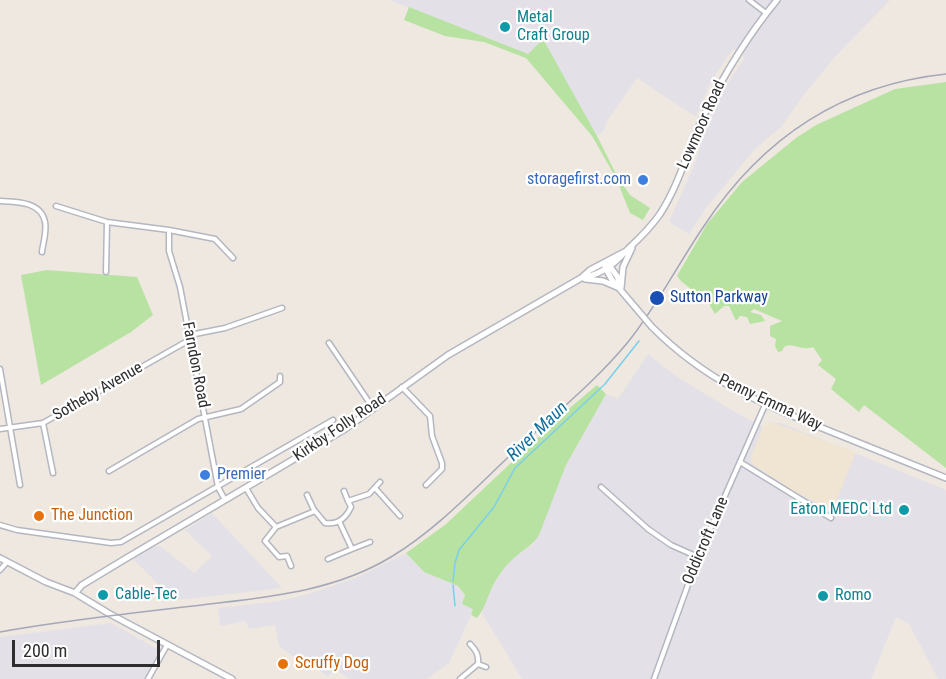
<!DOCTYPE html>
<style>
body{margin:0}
#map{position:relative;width:946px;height:679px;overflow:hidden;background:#eee8e1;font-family:"Roboto Condensed",sans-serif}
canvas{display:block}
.scale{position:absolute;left:12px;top:640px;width:148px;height:27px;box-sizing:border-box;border:3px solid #2e2e2e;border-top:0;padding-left:8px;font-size:18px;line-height:21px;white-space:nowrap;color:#2e2e2e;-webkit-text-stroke:4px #fff;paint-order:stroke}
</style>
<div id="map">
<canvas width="946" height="679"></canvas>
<div class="scale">200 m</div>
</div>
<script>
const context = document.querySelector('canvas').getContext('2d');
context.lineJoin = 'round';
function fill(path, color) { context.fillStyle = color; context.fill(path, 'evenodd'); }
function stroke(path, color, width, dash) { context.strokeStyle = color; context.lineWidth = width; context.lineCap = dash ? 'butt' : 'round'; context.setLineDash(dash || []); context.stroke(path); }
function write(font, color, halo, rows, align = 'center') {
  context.font = font + ' "Roboto Condensed",sans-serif'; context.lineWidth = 4.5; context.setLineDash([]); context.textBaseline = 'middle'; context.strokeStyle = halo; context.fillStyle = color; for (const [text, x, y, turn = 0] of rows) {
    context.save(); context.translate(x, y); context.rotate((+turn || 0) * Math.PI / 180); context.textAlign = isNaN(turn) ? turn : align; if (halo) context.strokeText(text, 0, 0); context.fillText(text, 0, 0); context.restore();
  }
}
fill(new Path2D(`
 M389 0H890L834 58 803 96 781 127 755 149 706 208 689 234 669 222 696 161 701 143 721 94 745 57 733 49 711 81 696 117 637 78 607 121 604 130 597 136 543 40 528 55Z
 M648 354 673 374 728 408 763 427 771 422 781 423 946 490V679H938L909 624 896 617 871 679H522L482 613 484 602 496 580 511 560 534 543 566 465 606 394 618 399Z
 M212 513 282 588 169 601 168 594 132 558 151 547 160 546 194 573 212 556 185 530Z
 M406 553 424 572 458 586 474 609 449 663 427 679H350L335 669 328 677 308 661 297 659 279 646 275 625 249 629 246 621 220 626 218 608 280 601 312 593 358 577Z
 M111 623 161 651 145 679H0V637Z`), '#e3e1e7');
fill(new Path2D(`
 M771 422 856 452 834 507 828 508 797 493 752 464 751 456 763 427Z`), '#efe5d2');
fill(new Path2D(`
 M409 7 528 54 543 39 597 136 617 176 630 195 650 208 643 220 630 213 616 178 592 136 526 58 484 42 445 36 404 20Z
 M946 82V468L864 405 859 412 831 389 836 379 818 365 822 360 813 347C802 351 794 343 785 346L782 351 778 352 775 346 776 339 770 336V326L782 321 754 309 750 312 761 315 765 321 750 324 747 317 740 316 736 321 729 306H724L715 314 709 304 681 281 677 276 707 224 742 182 796 138 816 125 895 89Z
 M47 270 137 277 153 315 131 332 41 385 21 275Z
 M597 385 606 394 566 465 539 535C532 547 520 551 511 561 505 566 500 574 496 580 489 591 485 609 477 618L471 615 473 609 462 604 465 595 458 586 424 572 406 553 445 525 565 412Z`), '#b8e2a1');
stroke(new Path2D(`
 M453 581 455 563 459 550 494 507 515 468 605 384 639 341
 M453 585 455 606`), '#7acfeb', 1.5);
const street = new Path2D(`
 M749 0 766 13
 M0 201C16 202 41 201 45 222 47 231 43 243 42 252
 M56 206 107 222 169 230 215 239 233 258
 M169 230V251L180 287 218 487 225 500
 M106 272 107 222
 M190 335 225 328 282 308
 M329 343 373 408
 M0 369 20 485
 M402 387 430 416 432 436 442 463V469L426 485
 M43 423 53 473
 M0 429 43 423 191 339
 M740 462 831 518
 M109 471 198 419 241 409 280 382V376
 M601 487 648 529 671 545 698 557
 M246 488 258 508 276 527 265 541 279 557 287 556 291 566
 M375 488 400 516
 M344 491 348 501
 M307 495 314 510
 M0 525 17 530 111 543 121 542 333 420
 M276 527 315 511 325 523C338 525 346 518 351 507L348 501 369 494 380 482
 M352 549 370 542
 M328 559 352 549 339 521
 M0 570 7 562
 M478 664 486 667
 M148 679 167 645
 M460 679 478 664C479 655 476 650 470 644
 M654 679 698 557 765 405`);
const secondary = new Path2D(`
 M608 264 617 276 620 284
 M605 267 612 280 635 307
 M584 278C606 272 615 263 629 248 641 237 651 227 660 214 680 183 689 146 705 113 725 73 749 34 777 0
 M585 279 603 281 617 287
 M621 288 623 267 632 248
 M652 327C706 381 758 402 827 430 867 446 906 462 946 478
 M0 558 46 582 75 593 108 613 232 679
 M75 593 82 585 125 559 345 429 448 355 581 278 590 270 628 250`);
stroke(street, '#b4b7c0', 7);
stroke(secondary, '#b4b7c0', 8);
stroke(street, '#fff', 4);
stroke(secondary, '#fff', 5);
stroke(new Path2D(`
 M0 632C66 620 134 613 202 605 267 597 333 592 391 557 439 528 478 485 519 447 556 413 596 381 628 342 657 306 678 264 704 226 762 138 841 85 946 74`), '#a4a7b7', 1.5);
const secondaryBridge = new Path2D(`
 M635 307 652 327`);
stroke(secondaryBridge, '#b4b7c0', 8, []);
stroke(secondaryBridge, '#fff', 5);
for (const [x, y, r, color] of [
 [505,27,6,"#0f9aa8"],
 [643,180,6,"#3f7fe0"],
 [657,298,8,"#1a4fb4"],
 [205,475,6,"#3f7fe0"],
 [904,510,6,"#0f9aa8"],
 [39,516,6,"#e8710a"],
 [103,595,6,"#0f9aa8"],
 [823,596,6,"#0f9aa8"],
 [283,664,6,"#e8710a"]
]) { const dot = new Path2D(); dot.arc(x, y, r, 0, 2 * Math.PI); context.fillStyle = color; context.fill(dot); stroke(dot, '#fff', 2); }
write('16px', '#0d838f', '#fff', [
 ["Metal",517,18],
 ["Craft Group",517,36],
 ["Eaton MEDC Ltd",892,510,"right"],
 ["Cable-Tec",115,595],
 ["Romo",835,596]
], 'left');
write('16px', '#2e2e2e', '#fff', [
 ["Lowmoor Road",702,125,-66],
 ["Farndon Road",195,365,79],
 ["Sotheby Avenue",98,392,-30],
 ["Penny Emma Way",770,403,25],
 ["Kirkby Folly Road",340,428,-34],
 ["Oddicroft Lane",706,541,-67]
]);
write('16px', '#366cbe', '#fff', [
 ["storagefirst.com",631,180],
 ["Premier",217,475,"left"]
], 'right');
write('16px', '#164399', '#fff', [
 ["Sutton Parkway",670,298]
], 'left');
write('16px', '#c56008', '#fff', [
 ["The Junction",51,516],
 ["Scruffy Dog",295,664]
], 'left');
write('italic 18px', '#13709c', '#fff', [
 ["River Maun",538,432,-44]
]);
</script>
